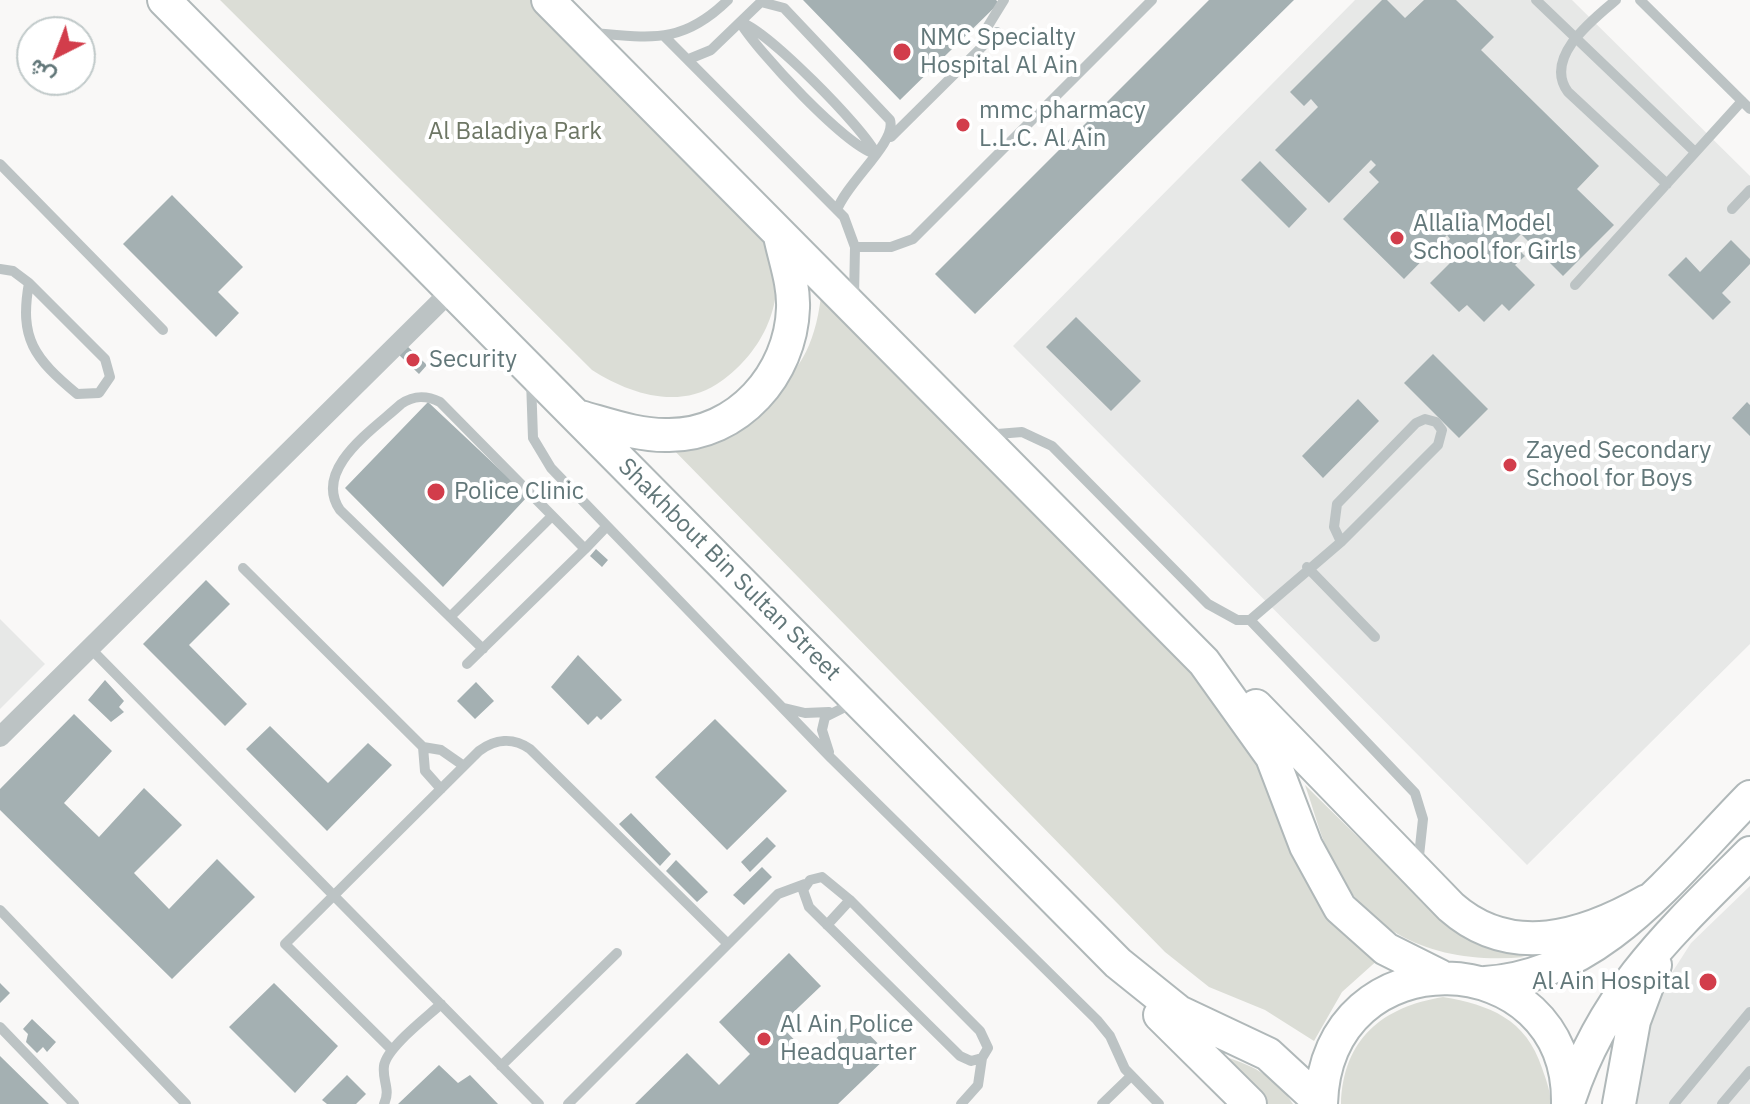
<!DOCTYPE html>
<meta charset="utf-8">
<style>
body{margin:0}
#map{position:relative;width:1750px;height:1104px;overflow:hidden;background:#f9f8f7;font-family:"IBM Plex Sans",Vazirmatn,sans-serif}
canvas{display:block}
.north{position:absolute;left:16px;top:16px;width:80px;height:80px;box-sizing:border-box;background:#fff;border:2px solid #c0c9c9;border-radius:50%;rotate:222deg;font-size:22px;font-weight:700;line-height:32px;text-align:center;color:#627779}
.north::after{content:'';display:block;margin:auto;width:28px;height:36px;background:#d23d4b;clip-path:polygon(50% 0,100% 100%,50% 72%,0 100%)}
</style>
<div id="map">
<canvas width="1750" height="1104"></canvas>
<div class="north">ش</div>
</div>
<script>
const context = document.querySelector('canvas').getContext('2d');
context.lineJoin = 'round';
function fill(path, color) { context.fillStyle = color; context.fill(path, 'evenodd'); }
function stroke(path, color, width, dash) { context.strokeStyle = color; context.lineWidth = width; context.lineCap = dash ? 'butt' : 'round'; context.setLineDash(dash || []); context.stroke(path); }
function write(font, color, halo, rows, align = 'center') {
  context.font = font + ' "IBM Plex Sans",sans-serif'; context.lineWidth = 8; context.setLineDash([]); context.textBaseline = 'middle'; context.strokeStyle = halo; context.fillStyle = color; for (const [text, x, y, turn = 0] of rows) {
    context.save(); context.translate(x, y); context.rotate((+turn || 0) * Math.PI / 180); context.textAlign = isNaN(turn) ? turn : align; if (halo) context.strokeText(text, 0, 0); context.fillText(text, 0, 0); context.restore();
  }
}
fill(new Path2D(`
 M1355 0H1572L1750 176V644L1527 865 1013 346Z
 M0 619 45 664 0 709Z
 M1750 886V1104H1637L1640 1066 1657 996 1691 943Z`), '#e7e8e7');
fill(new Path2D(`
 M220 0H548C616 71 692 139 749 219 756 229 769 242 772 254 788 304 759 357 717 384 677 410 628 393 592 370Z
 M822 286 1194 659 1300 834 1390 949 1342 992 1314 1041 1265 1010 1209 987 1165 952 665 441C753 403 813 397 822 286Z
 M1305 785 1445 923 1489 948 1525 957C1440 965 1365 937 1329 854 1319 832 1313 807 1305 785Z
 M1443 997C1490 1005 1526 1019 1542 1068 1546 1080 1551 1091 1550 1104H1341C1343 1039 1382 1007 1443 997Z
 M1219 1055C1250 1064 1276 1076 1293 1104H1267Z`), '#dbddd6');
fill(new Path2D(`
 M803 0H996L999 3 900 100Z
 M1209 0H1294L975 314 935 274Z
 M1382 0H1387L1405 18 1424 0H1456L1494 37 1481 50 1599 166 1577 189 1614 225 1563 276 1521 234 1512 243 1525 256 1515 265 1535 285 1509 311 1502 304 1484 322 1467 305 1459 312 1430 283 1455 258 1443 246 1450 239 1447 235 1404 279 1343 219 1379 182 1369 172 1376 165 1371 160 1329 203 1275 150 1318 107 1311 99 1304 106 1290 92Z
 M1260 161 1307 209 1289 228 1241 180Z
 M172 195 243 267 218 292 239 313 216 337 123 244Z
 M1731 240 1750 259V264L1722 293 1731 302 1713 320 1668 275 1686 257 1700 272Z
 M1076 317 1141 381 1111 411 1046 347Z
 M406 345 427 365 419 374 398 354Z
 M1433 354 1488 409 1459 438 1404 383Z
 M1358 399 1379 421 1323 478 1302 456Z
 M428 402 528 496 443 587 345 488Z
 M1747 402 1750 405V436L1732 418Z
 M596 549 608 560 602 567 590 556Z
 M206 580 230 604 189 645 247 704 225 726 143 644Z
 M578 655 622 700 601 720 597 716 588 725 551 687Z
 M105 680 124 701 119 707 124 712 111 722 88 700Z
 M476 682 494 701 475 719 457 701Z
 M74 714 112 751 64 803 99 837 144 788 182 825 134 873 169 909 217 859 255 897 172 979 0 810V789Z
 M715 719 787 791 727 850 655 777Z
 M270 726 328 783 368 743 392 765 327 831 246 749Z
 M631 813 671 854 660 866 619 824Z
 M767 837 776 846 750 872 741 862Z
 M676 860 708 892 697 902 666 871Z
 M762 867 772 877 744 905 733 895Z
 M789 953 821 986 780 1025 814 1060 855 1020 889 1055 838 1104H635L687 1053 719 1085 750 1054 719 1022Z
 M0 983 10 993 0 1003Z
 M274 983 338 1046 295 1093 229 1027Z
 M32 1019 56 1042 47 1052 43 1047 37 1053 26 1042 28 1034 23 1029Z
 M0 1056 49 1104H0Z
 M439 1065 458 1083 470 1075 498 1104H398Z
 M347 1075 366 1094 356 1104H327L322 1100Z`), '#a4b0b2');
const primary = new Path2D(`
 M164 0 1118 963 1179 1012 1268 1054 1321 1103
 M548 0 1204 662 1272 757 1306 846 1340 908 1386 949 1440 976
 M580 417C609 425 639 436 669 435 738 435 791 374 793 308 794 284 785 260 780 236
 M1256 706 1451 907C1511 960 1584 937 1647 901
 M1485 983C1601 976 1674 874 1750 797
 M1160 1015 1250 1104
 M1570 1097C1605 991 1674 929 1750 853
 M1321 1104C1326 932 1571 941 1568 1104
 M1619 1104 1634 1021 1655 965`);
stroke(primary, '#b0b8b9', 36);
stroke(new Path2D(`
 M1536 0 1695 152
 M1616 0C1592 20 1543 58 1568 92L1667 184
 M1640 0 1750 109
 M761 2 784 8 890 120C897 142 847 182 837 210
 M740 22C756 50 847 148 876 154
 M740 22C766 29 864 128 876 154
 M988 26 1004 0
 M594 33C653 38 683 44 728 0
 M664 36 844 217 855 247 854 298
 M689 59 711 50 763 0
 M891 137 997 32
 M0 164 163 330
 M1732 209 1750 190
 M855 247H891L913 239 1152 0
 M0 269 13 271 29 283
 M29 283 105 359 110 377 99 393 77 394C34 358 19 339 29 283Z
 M1575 285 1742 101
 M531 380 533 438 551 468 831 758 1097 1020 1110 1036 1125 1069 1159 1104
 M985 435 1022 432 1052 446 1208 604 1237 620H1250L1415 793 1423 819 1418 865
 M585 549 607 526
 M1307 567 1375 637
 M243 568 423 747 441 750 464 766
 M450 617 552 516
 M1250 620 1341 542 1438 445 1442 430 1436 422 1425 419 1416 423 1337 504 1334 527 1341 542
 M90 648 539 1104
 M467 664 585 549 440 402C426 395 414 395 401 404 374 429 312 469 340 510L483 649
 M784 708 805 713 829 712
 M423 747 425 771 441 789
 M829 752 822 730 825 717 853 703
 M822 877 850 900 980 1031 988 1048 982 1058 971 1061 960 1056 809 907 803 890 810 880Z
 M0 910 186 1104
 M827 925 850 900
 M0 1027 74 1104
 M392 1050 285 944 479 751C495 739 513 737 530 749L728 944
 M501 1066 617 953
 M384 1104C391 1089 382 1081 384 1066 386 1048 427 1017 441 1004
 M568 1104 778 894 805 884
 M961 1104 978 1085 982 1058
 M1102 1104 1131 1076
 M1674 1104 1750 1012
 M1722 1104 1750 1071`), '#bcc3c4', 10);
stroke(new Path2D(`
 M0 737 452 290`), '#bcc3c4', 20);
stroke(primary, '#fff', 32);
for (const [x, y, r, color] of [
 [902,52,10,"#d23d4b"],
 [963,125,8,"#d23d4b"],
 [1397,238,8,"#d23d4b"],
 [413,360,8,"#d23d4b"],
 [1510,465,8,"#d23d4b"],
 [436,492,10,"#d23d4b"],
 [1708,982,10,"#d23d4b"],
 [764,1039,8,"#d23d4b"]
]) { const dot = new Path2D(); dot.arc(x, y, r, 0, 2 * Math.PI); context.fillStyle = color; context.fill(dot); stroke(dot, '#fff', 3); }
write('24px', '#627779', '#fff', [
 ["NMC Specialty",920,38],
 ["Hospital Al Ain",920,66],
 ["mmc pharmacy",979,111],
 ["L.L.C. Al Ain",979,139],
 ["Allalia Model",1413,224],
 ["School for Girls",1413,252],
 ["Security",429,360],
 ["Zayed Secondary",1526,451],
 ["School for Boys",1526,479],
 ["Police Clinic",454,492],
 ["Al Ain Hospital",1690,982,"right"],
 ["Al Ain Police",780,1025],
 ["Headquarter",780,1053]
], 'left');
write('24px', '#6e7765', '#fff', [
 ["Al Baladiya Park",515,132]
]);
write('24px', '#627779', '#fff', [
 ["Shakhbout Bin Sultan Street",729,570,45]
]);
</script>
